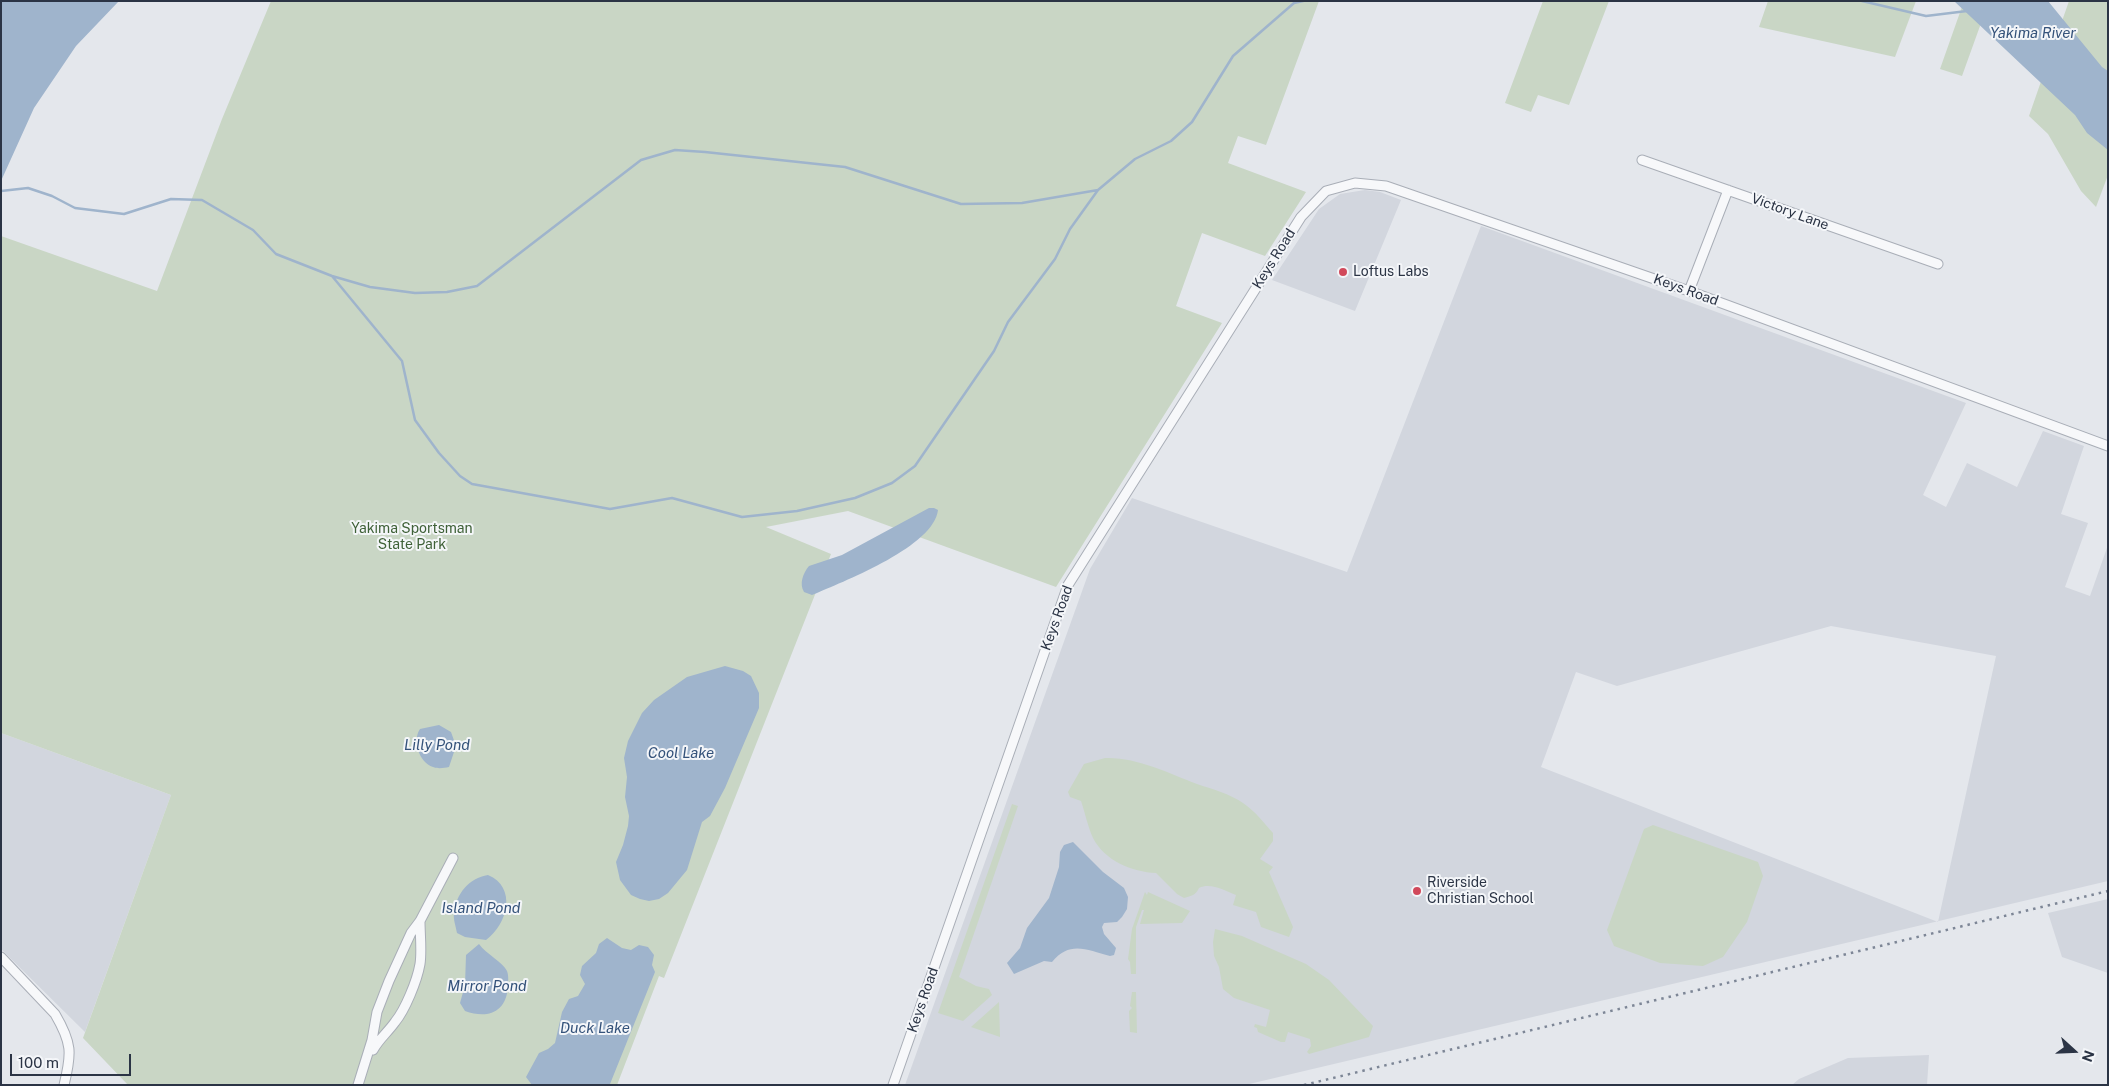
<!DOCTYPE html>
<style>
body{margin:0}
#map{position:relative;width:2109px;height:1086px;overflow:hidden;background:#e4e7ec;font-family:"Public Sans",sans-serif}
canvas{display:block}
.frame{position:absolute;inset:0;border:2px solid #2b3445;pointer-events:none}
.north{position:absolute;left:2049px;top:1026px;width:50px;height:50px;-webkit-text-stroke:4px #f4f6f9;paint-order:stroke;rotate:110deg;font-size:14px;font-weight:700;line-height:20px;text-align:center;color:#2b3445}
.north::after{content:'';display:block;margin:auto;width:18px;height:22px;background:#2b3445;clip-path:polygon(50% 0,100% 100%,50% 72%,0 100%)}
.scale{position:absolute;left:10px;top:1054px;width:121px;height:22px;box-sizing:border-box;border:2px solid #2b3445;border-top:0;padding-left:6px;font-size:15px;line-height:18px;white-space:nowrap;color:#2b3445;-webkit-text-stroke:4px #f4f6f9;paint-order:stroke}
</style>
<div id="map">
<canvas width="2109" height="1086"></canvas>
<div class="frame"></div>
<div class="north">N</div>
<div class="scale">100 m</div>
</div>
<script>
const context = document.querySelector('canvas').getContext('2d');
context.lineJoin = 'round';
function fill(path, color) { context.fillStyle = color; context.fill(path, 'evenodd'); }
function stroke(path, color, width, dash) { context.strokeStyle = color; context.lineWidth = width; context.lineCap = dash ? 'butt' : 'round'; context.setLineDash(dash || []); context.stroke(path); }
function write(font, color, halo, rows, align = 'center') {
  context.font = font + ' "Public Sans",sans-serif'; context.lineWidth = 4; context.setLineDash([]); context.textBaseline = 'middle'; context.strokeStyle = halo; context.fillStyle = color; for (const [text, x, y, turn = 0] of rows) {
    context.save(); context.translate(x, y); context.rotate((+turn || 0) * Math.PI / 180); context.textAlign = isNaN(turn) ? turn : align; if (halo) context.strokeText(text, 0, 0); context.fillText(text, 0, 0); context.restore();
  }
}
fill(new Path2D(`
 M1365 190 1380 192 1401 200 1355 311 1272 280 1319 209 1340 194Z
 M1481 226 1966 403 1923 495 1946 507 1967 463 2017 487 2043 431 2084 446 2061 514 2088 523 2065 587 2090 596 2108 545V881L1245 1085H905L1090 569 1132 498 1347 572ZM1831 626 1996 656 1938 922 1541 767 1576 672 1617 686Z
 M1 733 171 795 85 1032 1 949Z
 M2108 899V973L2062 957 2048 913Z
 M1929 1055 1927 1085H1792L1799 1079 1848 1058Z`), '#d2d6de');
fill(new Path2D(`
 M271 1H1319L1266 145 1238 136 1228 163 1306 192 1265 256 1202 233 1176 306 1222 323 1056 587 848 511 766 527 831 554 664 978 659 976 617 1085H128L83 1038 171 795 1 733V236L157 291 222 119Z
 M1543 1H1609L1569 105 1538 95 1531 112 1505 103Z
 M1768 1H1916L1895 57 1759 27Z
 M1964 1H1989L1962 76 1940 69Z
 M2069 1H2108V175L2096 207 2081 191 2048 134 2029 116Z
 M1105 758C1137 757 1168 773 1197 784 1212 789 1230 794 1243 803 1255 811 1264 823 1273 833V841L1260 859 1273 867 1269 872 1293 927 1289 937 1261 927 1256 912 1233 905 1236 895C1225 891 1211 882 1199 888 1196 895 1191 896 1184 898L1177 894 1156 873C1132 872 1105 861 1093 838 1088 827 1085 813 1081 801L1070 797 1068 792 1084 764Z
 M1012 804 1018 806 959 977 976 986 989 989 992 995 963 1021 938 1013Z
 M1653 825 1758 862 1763 876 1747 922 1723 957 1703 966 1660 963 1614 946 1607 930 1644 829Z
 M1145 892 1147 895 1148 892 1190 911 1182 923 1140 924 1144 910H1142L1136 927V974H1131L1130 962 1128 959 1132 929Z
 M1215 929 1242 936 1306 964 1329 980 1373 1026 1369 1037 1309 1054 1307 1052 1311 1046 1310 1039 1288 1032 1285 1042H1281L1258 1032 1257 1028 1254 1027 1255 1024 1266 1027 1270 1010 1234 998 1223 989 1219 967 1214 956 1213 942Z
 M1132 992H1136L1137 1033 1130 1032 1129 1011 1132 1008 1130 1006Z
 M999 1002 1000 1037 971 1027Z`), '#c9d6c5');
fill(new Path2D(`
 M1 1H119L76 46 34 108 1 181Z
 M1954 1H2048L2102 67 2108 71V150L2087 133 2075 115Z
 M929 508H934L938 510C934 546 847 580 817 593L812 595 804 592C799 584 803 573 809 566L842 555Z
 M725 666 743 671 751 676 759 693V708L725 788 710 816 702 822 687 870 668 893 659 899 649 901 640 899 631 895 620 880 616 862 623 845 628 826 629 816 625 797 627 777 624 758 628 741 642 713 654 700 687 677Z
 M439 725 451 732 456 746 449 767C444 768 438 769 433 767 419 762 412 741 420 729Z
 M1073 842 1103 872 1124 888 1128 897 1127 909 1122 917 1117 922 1104 923 1102 927 1104 934 1116 948 1114 955 1110 956C1087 950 1070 940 1052 962L1044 961 1014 974 1007 963 1020 948 1027 928 1049 898 1059 867 1060 852 1064 845Z
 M488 875C517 887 508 924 486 940L465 937 457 933C456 927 453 919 454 913 456 894 469 878 488 875Z
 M607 938 622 948 631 950 639 945 648 947 654 955 652 965 655 972 610 1084 532 1085 526 1077 539 1053 548 1049 555 1043 562 1012 569 999 578 996 585 984 580 975 582 966 596 953 599 944Z
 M479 944C486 954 503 962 507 971 509 976 508 983 508 987 506 1013 487 1019 465 1011L460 1003 465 985 466 955Z`), '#9fb4cc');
stroke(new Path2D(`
 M1862 1 1926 16 1967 11
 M1 191 28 188 52 196 75 208 124 214 171 199 202 200 253 230 276 254 332 276 370 287 415 293 447 292 477 286 641 160 675 150 705 152 845 167 961 204 1022 203 1098 190 1135 159 1171 141 1192 122 1233 56 1294 3 1303 1
 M332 276 402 361 415 420 439 453 460 476 472 484 610 509 672 498 742 517 797 511 855 498 892 483 915 466 994 351 1008 322 1055 259 1070 229 1098 190`), '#9fb4cc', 2.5);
const street = new Path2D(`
 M1642 160 1938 264
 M1689 291 1728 190
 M1 957 55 1014C72 1043 72 1053 64 1085
 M373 1050C379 1039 388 1032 395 1022 405 1010 417 981 420 964 422 951 420 935 420 921
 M358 1085 372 1040 377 1012 389 981 411 933 420 921 453 858
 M893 1085 1068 585 1301 217 1326 191 1355 183 1386 186 1689 291 2108 446`);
stroke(street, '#a9aeb7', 11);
stroke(street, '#f7f8fa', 9);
stroke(new Path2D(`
 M1304 1085 2108 891`), '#7d8696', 2.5, [2.5, 5]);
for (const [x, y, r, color] of [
 [1343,272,5,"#d1495b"],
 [1417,891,5,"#d1495b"]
]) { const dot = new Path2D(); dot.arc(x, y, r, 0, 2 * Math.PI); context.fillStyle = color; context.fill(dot); stroke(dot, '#f4f6f9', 2); }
write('14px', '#2b3445', '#f4f6f9', [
 ["Victory Lane",1790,212,20],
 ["Keys Road",1274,259,-58],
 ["Keys Road",1686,290,20],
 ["Keys Road",1057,618,-70],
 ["Keys Road",923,1000,-71]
]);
write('14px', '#2b3445', '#f4f6f9', [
 ["Loftus Labs",1353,272],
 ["Riverside",1427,883],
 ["Christian School",1427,899]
], 'left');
write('14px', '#3f6138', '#f4f6f9', [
 ["Yakima Sportsman",412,529],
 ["State Park",412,545]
]);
write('italic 15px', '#34527a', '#f4f6f9', [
 ["Yakima River",2033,33],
 ["Lilly Pond",437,745],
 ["Cool Lake",681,753],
 ["Island Pond",481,908],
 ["Mirror Pond",487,986],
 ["Duck Lake",595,1028]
]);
</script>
